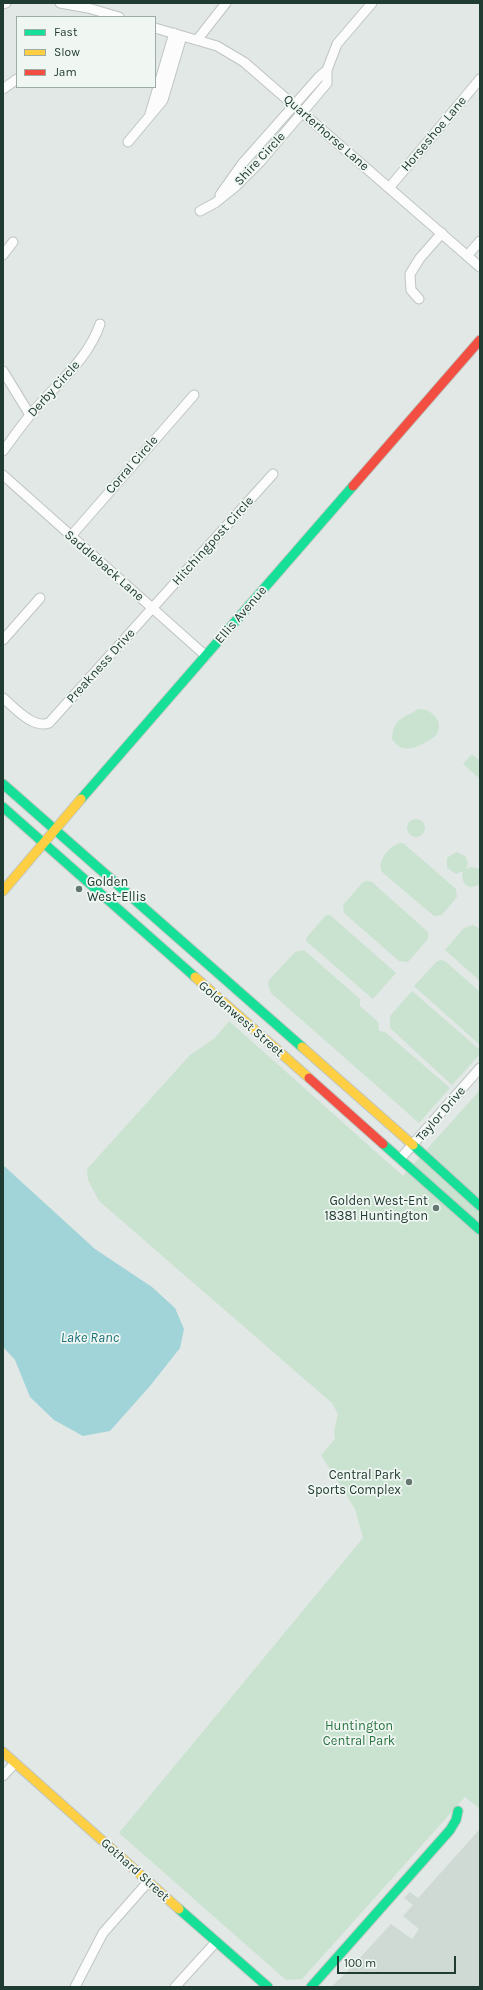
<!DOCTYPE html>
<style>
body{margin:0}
#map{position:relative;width:483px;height:1990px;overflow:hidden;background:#e2e8e5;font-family:Karla,sans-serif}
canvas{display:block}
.frame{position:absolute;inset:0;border:4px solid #203b32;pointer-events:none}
.legend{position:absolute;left:16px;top:16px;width:140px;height:72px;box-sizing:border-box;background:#f0f7f3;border:1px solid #9daca6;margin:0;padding:5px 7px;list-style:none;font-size:12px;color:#203b32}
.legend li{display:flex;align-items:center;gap:8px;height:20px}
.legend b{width:20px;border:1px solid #9daca6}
.scale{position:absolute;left:337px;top:1956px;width:119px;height:18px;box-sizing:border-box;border:2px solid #203b32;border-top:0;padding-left:5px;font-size:12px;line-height:14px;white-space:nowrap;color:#203b32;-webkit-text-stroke:3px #f0f7f3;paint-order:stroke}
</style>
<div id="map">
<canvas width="483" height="1990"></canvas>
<div class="frame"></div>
<ul class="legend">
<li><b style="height:5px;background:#16e098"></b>Fast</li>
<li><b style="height:5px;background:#ffcf43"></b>Slow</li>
<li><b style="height:5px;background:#f24e42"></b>Jam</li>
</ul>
<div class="scale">100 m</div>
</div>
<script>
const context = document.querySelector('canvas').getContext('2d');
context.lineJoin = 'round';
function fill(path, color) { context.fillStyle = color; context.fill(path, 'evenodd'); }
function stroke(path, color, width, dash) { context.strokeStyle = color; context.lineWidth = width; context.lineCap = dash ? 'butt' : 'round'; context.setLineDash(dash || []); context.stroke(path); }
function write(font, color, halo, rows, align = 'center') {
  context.font = font + ' Karla,sans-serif'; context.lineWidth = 3.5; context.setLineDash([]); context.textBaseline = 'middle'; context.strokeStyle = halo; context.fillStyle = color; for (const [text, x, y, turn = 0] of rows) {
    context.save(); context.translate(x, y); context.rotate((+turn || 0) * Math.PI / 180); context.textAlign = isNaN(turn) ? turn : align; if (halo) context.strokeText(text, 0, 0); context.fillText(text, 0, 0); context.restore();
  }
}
fill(new Path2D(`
 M480 1829V1987H331L345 1974 391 1924 412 1939 419 1929 403 1916 413 1905 404 1898 410 1892 418 1898Z`), '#cfdad5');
fill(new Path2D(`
 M419 709C431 709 444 720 437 734 434 738 429 740 424 743 413 749 401 753 392 739 393 719 403 718 419 709Z
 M472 754 480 761V779L463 764Z
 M407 828a9 9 0 1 1 18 0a9 9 0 1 1-18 0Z
 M403 843 456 889 457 897 442 915 434 916 382 872C376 861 391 843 403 843Z
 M456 852 465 856 468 863 466 869 471 867 480 869V885L470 887C463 884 461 879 463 871L456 874 447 868V858Z
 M368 881 372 882 428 932V939L408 962 399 961 344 913 343 905 363 882Z
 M326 915H330L396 973 373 999 306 941 307 937Z
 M473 925 480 929V981L445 950 464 928Z
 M304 950 360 999V1006L378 1022 379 1031 385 1032 450 1088 419 1123 271 993 268 984 269 980 295 952Z
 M441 960 445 961 480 992V1045L414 986 437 961Z
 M412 991 480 1050V1054L452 1085 390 1028V1016Z
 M229 1021 403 1176 480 1090V1809L465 1797 302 1979 286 1980 119 1833 363 1538 355 1509 321 1455 335 1439 334 1432 338 1414 332 1403 99 1201 88 1180 87 1169 190 1055 215 1038Z`), '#cae2d0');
fill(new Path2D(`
 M3 1165 95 1249 152 1287 175 1308 184 1329 180 1348 150 1386 110 1431 83 1436 54 1420 30 1397 15 1360 3 1347Z`), '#a1d4d8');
const street = new Path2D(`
 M60 3 88 8 119 17
 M3 4 6 3
 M155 28 217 46 244 62 480 267
 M197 40 226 3
 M3 89 17 79
 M150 114 174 33
 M128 142 163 100 182 36
 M389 188 480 79
 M220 195 242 164 319 77 327 70
 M200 211 215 203 235 187 260 162 317 95 327 83V70L337 44 372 3
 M3 255 13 242
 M467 256 480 241
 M419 299 411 290 410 274 420 258 442 233
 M3 371 30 415
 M3 451C12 439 21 426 31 414 55 385 88 360 100 324
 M3 475 206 656
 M71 536 194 395
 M3 640 40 598
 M3 698C15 708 33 729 49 723L273 474
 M400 1159 480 1068
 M3 1776 15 1763
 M75 1987 103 1933 148 1882
 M175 1987 216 1942`);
const fast = new Path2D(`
 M3 784 302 1047
 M81 799 353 486
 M3 807 195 977
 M383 1144 480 1230
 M413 1145 480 1206
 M179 1909 268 1987
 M311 1987 450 1830 456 1820 458 1811`);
const slow = new Path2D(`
 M3 891 81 799
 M195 977 309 1078
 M302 1047 413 1145
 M3 1752 179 1909`);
const jam = new Path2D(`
 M353 486 480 340
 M309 1078 383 1144`);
stroke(street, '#bfc5c2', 11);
stroke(fast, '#bec6c2', 11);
stroke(slow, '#bec6c2', 11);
stroke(jam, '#bec6c2', 11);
stroke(street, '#fbfcfb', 9);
stroke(fast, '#16e098', 9);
stroke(slow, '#ffcf43', 9);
stroke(jam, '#f24e42', 9);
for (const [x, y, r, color] of [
 [79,889,4,"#647871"],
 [436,1208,4,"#647871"],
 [409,1482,4,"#647871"]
]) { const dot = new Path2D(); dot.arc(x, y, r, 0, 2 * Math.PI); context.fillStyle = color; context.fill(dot); stroke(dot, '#f0f7f3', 1.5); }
write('13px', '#203b32', '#f0f7f3', [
 ["Quarterhorse Lane",326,133,41],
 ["Horseshoe Lane",434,134,-50],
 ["Shire Circle",260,159,-47],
 ["Derby Circle",54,389,-48],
 ["Corral Circle",132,465,-49],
 ["Hitchingpost Circle",213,541,-48],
 ["Saddleback Lane",104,566,41],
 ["Ellis Avenue",241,615,-49],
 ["Preakness Drive",101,666,-48],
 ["Goldenwest Street",241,1019,41],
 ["Taylor Drive",441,1114,-49],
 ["Gothard Street",135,1870,42]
]);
write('13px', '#203b32', '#f0f7f3', [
 ["Golden",87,882,"left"],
 ["West-Ellis",87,897,"left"],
 ["Golden West-Ent",428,1201],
 ["18381 Huntington",428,1216],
 ["Central Park",401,1475],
 ["Sports Complex",401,1490]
], 'right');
write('13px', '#297340', '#f0f7f3', [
 ["Huntington",359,1726],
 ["Central Park",359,1741]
]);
write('italic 14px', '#196f78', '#f0f7f3', [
 ["Lake Ranc",90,1338]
]);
</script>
